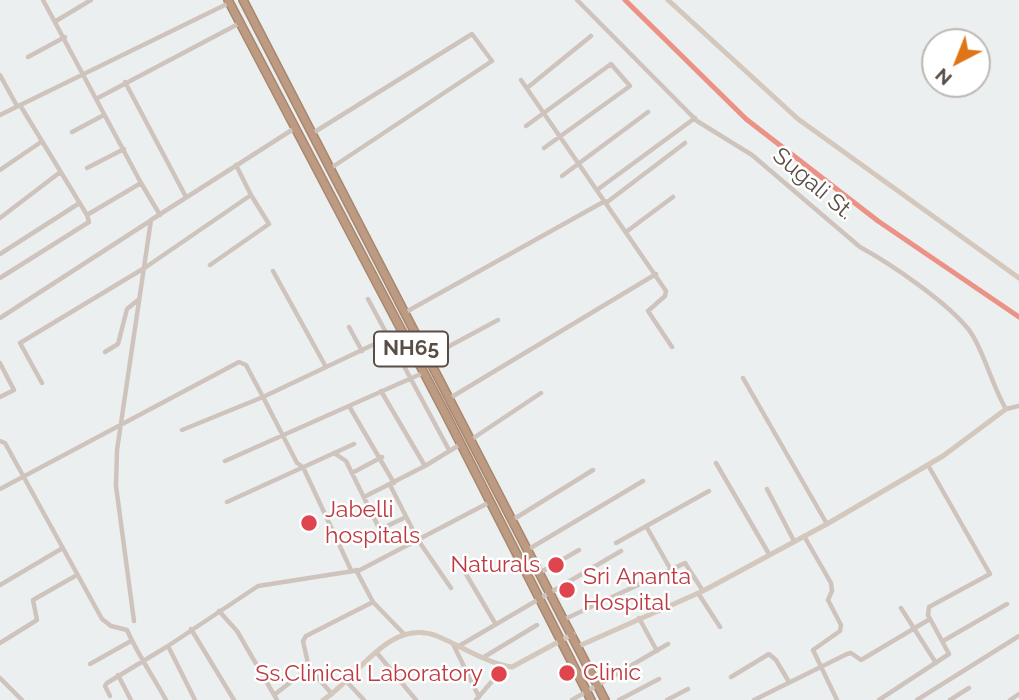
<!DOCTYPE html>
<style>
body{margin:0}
#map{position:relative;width:1019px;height:700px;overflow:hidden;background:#ecefef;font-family:Raleway,sans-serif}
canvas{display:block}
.north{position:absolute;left:921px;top:28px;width:70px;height:70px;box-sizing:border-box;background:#fff;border:2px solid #bdb8b5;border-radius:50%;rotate:222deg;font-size:19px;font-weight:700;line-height:28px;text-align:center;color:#5a4d45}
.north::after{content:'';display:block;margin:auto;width:24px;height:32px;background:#df7516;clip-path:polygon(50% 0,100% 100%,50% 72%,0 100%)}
</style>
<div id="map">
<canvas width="1019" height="700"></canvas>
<div class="north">N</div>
</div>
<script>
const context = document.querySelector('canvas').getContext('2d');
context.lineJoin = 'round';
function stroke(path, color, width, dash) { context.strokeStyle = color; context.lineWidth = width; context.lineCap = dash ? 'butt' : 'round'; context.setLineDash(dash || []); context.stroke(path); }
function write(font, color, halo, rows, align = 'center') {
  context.font = font + ' Raleway,sans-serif'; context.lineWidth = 5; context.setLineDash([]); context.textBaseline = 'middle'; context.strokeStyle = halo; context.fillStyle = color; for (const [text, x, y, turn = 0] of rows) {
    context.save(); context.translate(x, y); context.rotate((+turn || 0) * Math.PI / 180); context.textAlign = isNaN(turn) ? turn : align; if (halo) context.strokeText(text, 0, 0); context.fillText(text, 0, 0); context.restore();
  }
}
stroke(new Path2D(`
 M625 0 746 119 878 221 1019 317`), '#ec9185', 5);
const highway = new Path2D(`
 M228 0 445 413 591 700
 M243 0 605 700`);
stroke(highway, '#a8876e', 10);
stroke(new Path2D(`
 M43 0 141 183
 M577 0 697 121 752 155 860 247C891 264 947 302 969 330 983 348 992 386 1006 409L1019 406
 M56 21 91 0
 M28 57 65 37
 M0 75 17 106
 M521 80 666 291 665 296 648 311 672 347
 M125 82 186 197
 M527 88 591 36
 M96 99 240 23
 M20 105 87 215
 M0 115 229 3
 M526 126 611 64 630 86 544 148
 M72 132 104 115
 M313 133 472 34 492 61 331 168
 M87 168 124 149
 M0 170 41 142
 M562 176 648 112
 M597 190 695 118
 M606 203 685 143
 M0 218 59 173
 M626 232 673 197
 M0 254 78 204
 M210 265 269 224 251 195
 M273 271 326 367
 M0 278 89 222 87 215 141 183 160 215
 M368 299 449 450
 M406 312 605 201
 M0 318 150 221
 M349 327 362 351
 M105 352 118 344 127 309 138 300
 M429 357 498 320
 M0 363 14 390 0 397
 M743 378 827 524
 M42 383 20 343 146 267 251 195 236 165
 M381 391 425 466
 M450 398 656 274
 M349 406 394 483
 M472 439 541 393
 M0 441 5 443 102 619 111 626 127 630C138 655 153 676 166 700
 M334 453 346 461 378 526 385 527 406 517
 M225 461 423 373
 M716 463 769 554
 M352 473 382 457
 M390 485 418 540 451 588
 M0 489 239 362 246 365 263 397 182 430
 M767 489 794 541
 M364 497 425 466 461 444
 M227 502 354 444
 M514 519 593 470
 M646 526 671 570
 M804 536 831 583 832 591 828 600 841 625 840 631 813 650 837 700
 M616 543 709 491
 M529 549 643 481
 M463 569 495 623
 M351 570 303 467 297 463 263 397 402 331
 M356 570 373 602 403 633
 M541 572 579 550
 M0 585 61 549
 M698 593 720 627
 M901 608 936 663
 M219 611 237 631 277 700
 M639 618 657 651
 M565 619 685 563 703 591
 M134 621 116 486 117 450 151 220 295 128
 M191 629 234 700
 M943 641 1007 604
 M0 643 37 620 33 600 77 575
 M453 644 479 697
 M459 646 621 551
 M377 653 416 700
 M484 657 537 625
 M90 664 131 641
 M118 675 131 700
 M731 677 769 654 776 660 789 682
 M0 678 22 700
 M347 682 364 700
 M332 694 309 668 303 641 306 636 373 602
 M274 695 309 668
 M110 696 105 686 107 683 168 646
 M195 700 168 646 258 586 360 570 490 502
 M476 700 505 666
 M572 700 668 644
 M619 700 659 679
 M667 700 688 689
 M754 700 847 654 851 653 861 660 930 619
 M879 700 949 654 928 615 929 607 990 574 928 465
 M917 700 1019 636
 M950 700 969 688
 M1010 700 1019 694`), '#cfc4bd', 4.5);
stroke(new Path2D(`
 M668 0 798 119 1019 278
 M579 646 703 591 827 524 943 456 1006 409
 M323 700C358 678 389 617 437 636 461 646 486 663 512 667L573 634`), '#d4c7bc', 5);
stroke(highway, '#bd9b83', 7);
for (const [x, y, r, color] of [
 [309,523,9,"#e0444e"],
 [556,565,9,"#e0444e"],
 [567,590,9,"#e0444e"],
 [567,673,9,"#e0444e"],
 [499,674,9,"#e0444e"]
]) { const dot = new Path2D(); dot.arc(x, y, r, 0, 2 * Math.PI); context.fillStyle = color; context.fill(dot); stroke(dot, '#fff', 2.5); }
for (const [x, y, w] of [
 [411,349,74]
]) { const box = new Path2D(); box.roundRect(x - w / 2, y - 17.5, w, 35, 5); context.fillStyle = '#fff'; context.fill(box); stroke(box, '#5a4d45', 2); }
write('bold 21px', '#5a4d45', null, [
 ["NH65",411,349]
]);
write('23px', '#5a4d45', '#fff', [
 ["Sugali St.",813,184,40]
]);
write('23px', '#be3a42', '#fff', [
 ["Jabelli",325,510],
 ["hospitals",325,536],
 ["Naturals",540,565,"right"],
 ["Sri Ananta",583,577],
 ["Hospital",583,603],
 ["Clinic",583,673],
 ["Ss.Clinical Laboratory",483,674,"right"]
], 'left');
</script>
